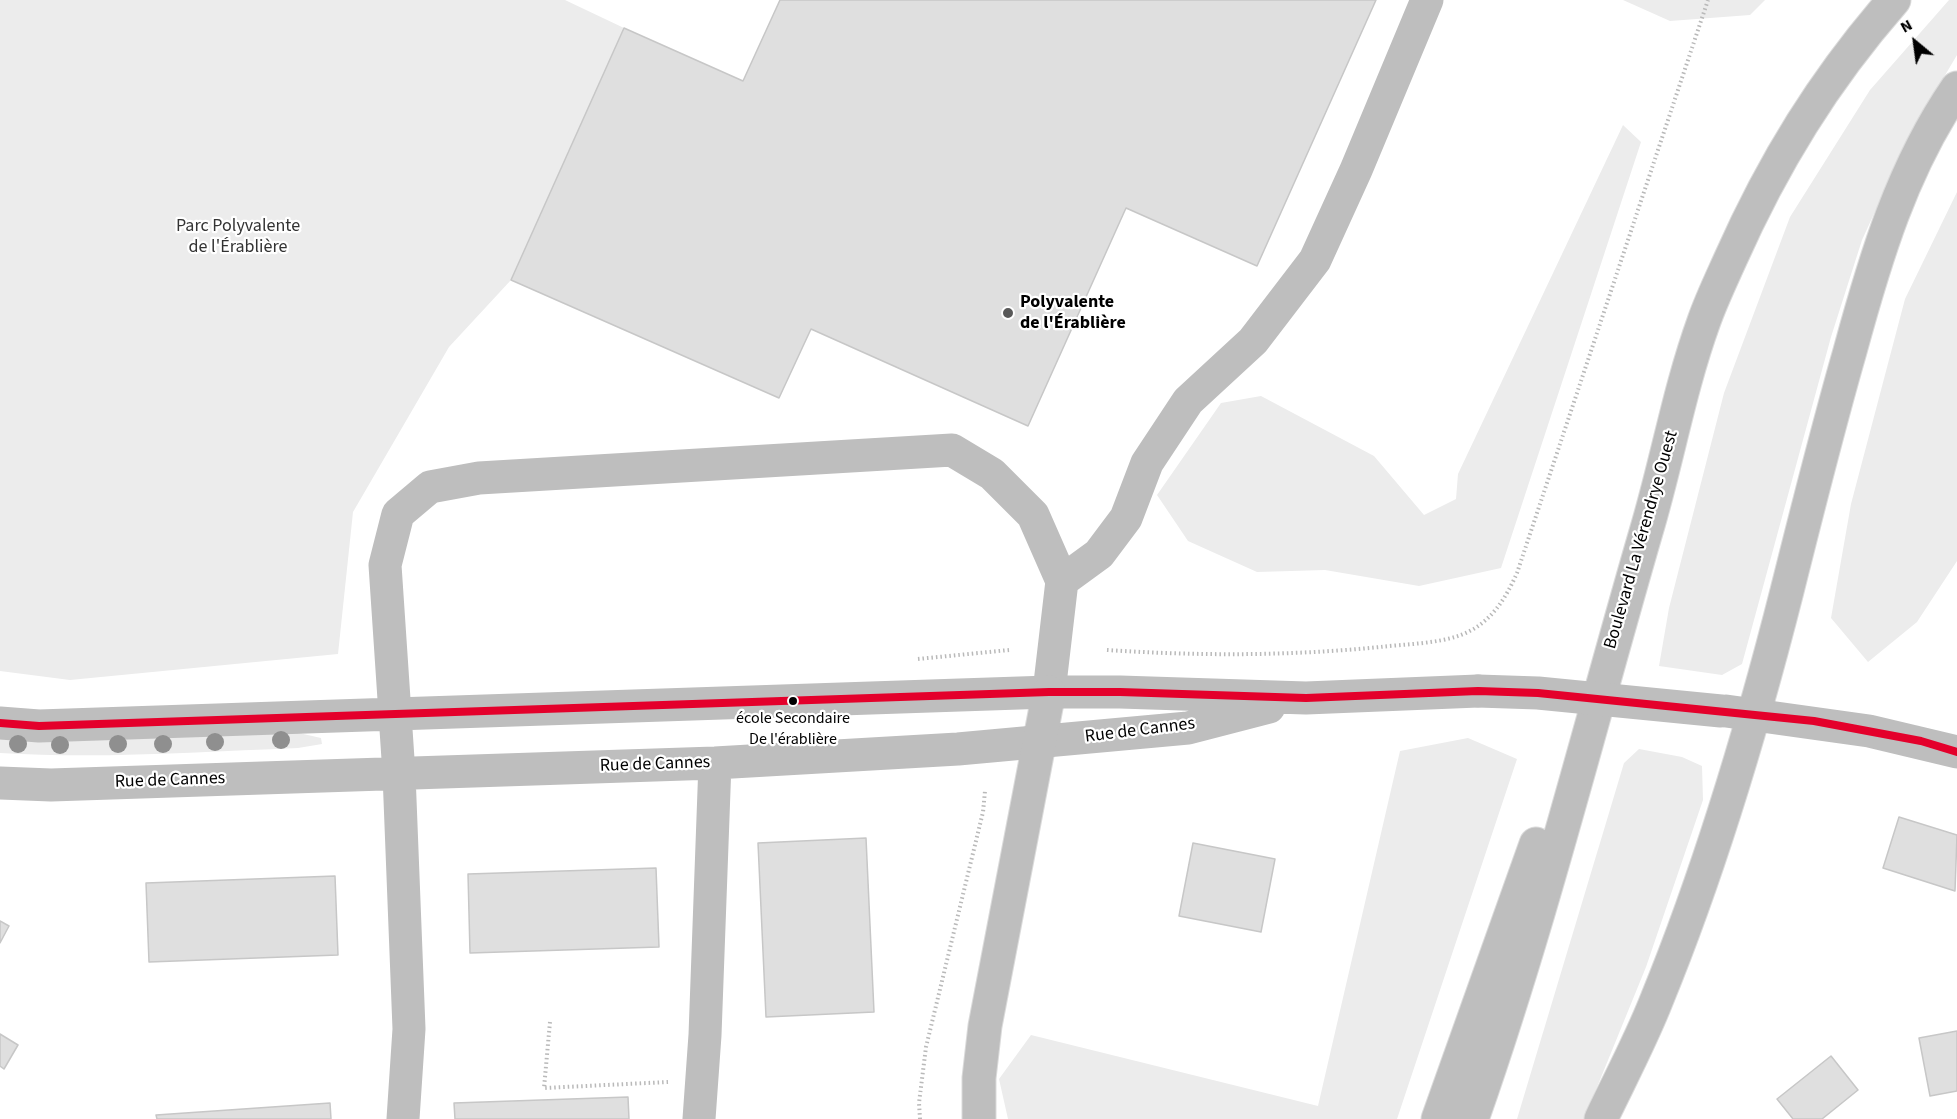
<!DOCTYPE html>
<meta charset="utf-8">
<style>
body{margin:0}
#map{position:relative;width:1957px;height:1119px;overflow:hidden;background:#fff;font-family:"Source Sans 3",sans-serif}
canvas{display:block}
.north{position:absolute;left:1885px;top:12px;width:60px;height:60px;-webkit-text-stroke:4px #fff;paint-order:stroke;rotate:331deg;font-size:16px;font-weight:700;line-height:24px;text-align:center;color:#000}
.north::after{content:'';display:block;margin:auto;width:21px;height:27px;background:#000;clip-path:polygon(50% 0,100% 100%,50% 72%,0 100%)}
</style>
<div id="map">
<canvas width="1957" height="1119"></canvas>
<div class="north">N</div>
</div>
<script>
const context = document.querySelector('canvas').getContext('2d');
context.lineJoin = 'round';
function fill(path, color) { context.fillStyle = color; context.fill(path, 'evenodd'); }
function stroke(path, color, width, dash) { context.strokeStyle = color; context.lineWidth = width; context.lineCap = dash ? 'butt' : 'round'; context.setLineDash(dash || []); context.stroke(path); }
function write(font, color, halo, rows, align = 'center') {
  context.font = font + ' "Source Sans 3",sans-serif'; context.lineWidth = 4.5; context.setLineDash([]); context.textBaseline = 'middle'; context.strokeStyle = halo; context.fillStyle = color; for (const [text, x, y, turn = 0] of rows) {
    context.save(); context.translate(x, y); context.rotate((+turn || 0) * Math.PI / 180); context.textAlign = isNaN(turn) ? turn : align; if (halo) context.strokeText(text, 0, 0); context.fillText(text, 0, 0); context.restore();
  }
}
fill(new Path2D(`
 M0 0H565L624 28 511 280 449 347 353 512 338 654 70 680 0 671Z
 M1623 0H1765L1750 15 1670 21Z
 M1949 0H1957V55L1912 131 1862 240 1831 337 1742 664 1722 675 1659 666 1669 608 1724 393 1790 217 1870 90Z
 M1623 125 1641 142 1501 568 1419 586 1325 570 1257 572 1188 541 1157 495 1221 403 1261 396 1374 456 1424 515 1456 499 1458 474Z
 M1957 192V561L1917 622 1868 662 1831 618 1851 504 1905 299Z
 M299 733 321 738 322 744 298 748C198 752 99 759 0 753V735Z
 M1468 738 1517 759 1397 1119H1008L999 1079 1031 1035 1318 1106 1400 751Z
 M1639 749 1682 757 1702 766 1703 800 1646 967 1584 1119H1517L1624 763Z`), '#ececec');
const building = new Path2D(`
 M780 0H1376L1257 266 1126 208 1028 426 811 329 779 398 511 280 624 28 743 81Z
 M1899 817 1957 835 1955 891 1883 868Z
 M866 838 874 1012 766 1017 758 843Z
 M1193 843 1275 859 1261 932 1179 916Z
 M656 868 659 947 470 953 468 874Z
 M335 876 338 955 149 962 146 883Z
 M0 921 9 926 0 943Z
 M1957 1031V1091L1930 1096 1919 1038Z
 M0 1034 18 1045 4 1069 0 1066Z
 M1831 1056 1858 1090 1822 1119H1793L1777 1099Z
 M628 1097 629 1119H455L454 1103Z
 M330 1103 331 1119H157L156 1115Z`);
fill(building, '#dfdfdf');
stroke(building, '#c7c7c7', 1.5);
const major = new Path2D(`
 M979 1119V1078L985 1026 1049 692
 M1438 1119 1536 844
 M1472 1119C1540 926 1589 728 1646 532 1667 462 1679 390 1704 321 1711 301 1721 280 1730 260 1773 163 1824 80 1894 0
 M1601 1119C1620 1079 1641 1040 1657 999 1711 867 1752 729 1787 591 1807 511 1827 431 1850 351 1875 259 1902 168 1957 88`);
stroke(major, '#dbdbdb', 35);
stroke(new Path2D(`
 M1107 650C1199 656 1288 656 1380 647 1405 644 1436 644 1461 635 1490 624 1505 600 1517 573L1708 0
 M918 659 1009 650
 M550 1022 544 1088 668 1082
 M920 1119 919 1103 926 1047 983 812 985 791`), '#b9b9b9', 4, [1.5, 3]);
stroke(new Path2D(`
 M1062 581 1099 554 1126 518 1147 463 1188 401 1253 341 1315 260 1356 170 1427 0
 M1726 711 1869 731 1957 752
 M0 723 39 726 1049 692H1120L1306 698 1478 691
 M0 783 51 785 715 763 958 749 1188 728 1269 707
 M403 1119 409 1029 399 774 385 565 398 514 430 487 479 478 952 450 992 474 1033 515 1062 581 1049 692
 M699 1119 705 1035 715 763`), '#bebebe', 33);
stroke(major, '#bebebe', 33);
stroke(new Path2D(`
 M1478 691 1538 693 1721 711`), '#bebebe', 33);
stroke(new Path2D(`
 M0 723 39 726 1049 692H1120L1306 698 1478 691 1538 693 1814 721 1921 741 1957 752`), '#e4002b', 8);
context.fillStyle = '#8f8f8f';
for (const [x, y] of [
 [281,740],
 [215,742],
 [18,744],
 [118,744],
 [163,744],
 [60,745]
]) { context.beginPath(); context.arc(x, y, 9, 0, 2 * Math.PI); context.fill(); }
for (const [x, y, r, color] of [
 [1008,313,6,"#595959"],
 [793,701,5,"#000"]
]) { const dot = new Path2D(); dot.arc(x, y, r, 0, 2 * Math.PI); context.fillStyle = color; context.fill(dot); stroke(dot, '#fff', 2); }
write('16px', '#000', '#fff', [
 ["école Secondaire",793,719],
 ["De l'érablière",793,740]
]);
write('18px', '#333', '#fff', [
 ["Parc Polyvalente",238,227],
 ["de l'Érablière",238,248]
]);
write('bold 18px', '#000', '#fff', [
 ["Polyvalente",1020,303],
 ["de l'Érablière",1020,324]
], 'left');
write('18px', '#000', '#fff', [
 ["Boulevard La Vérendrye Ouest",1642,540,-74],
 ["Rue de Cannes",1140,731,-7],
 ["Rue de Cannes",655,765,-2],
 ["Rue de Cannes",170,781,-2]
]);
</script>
